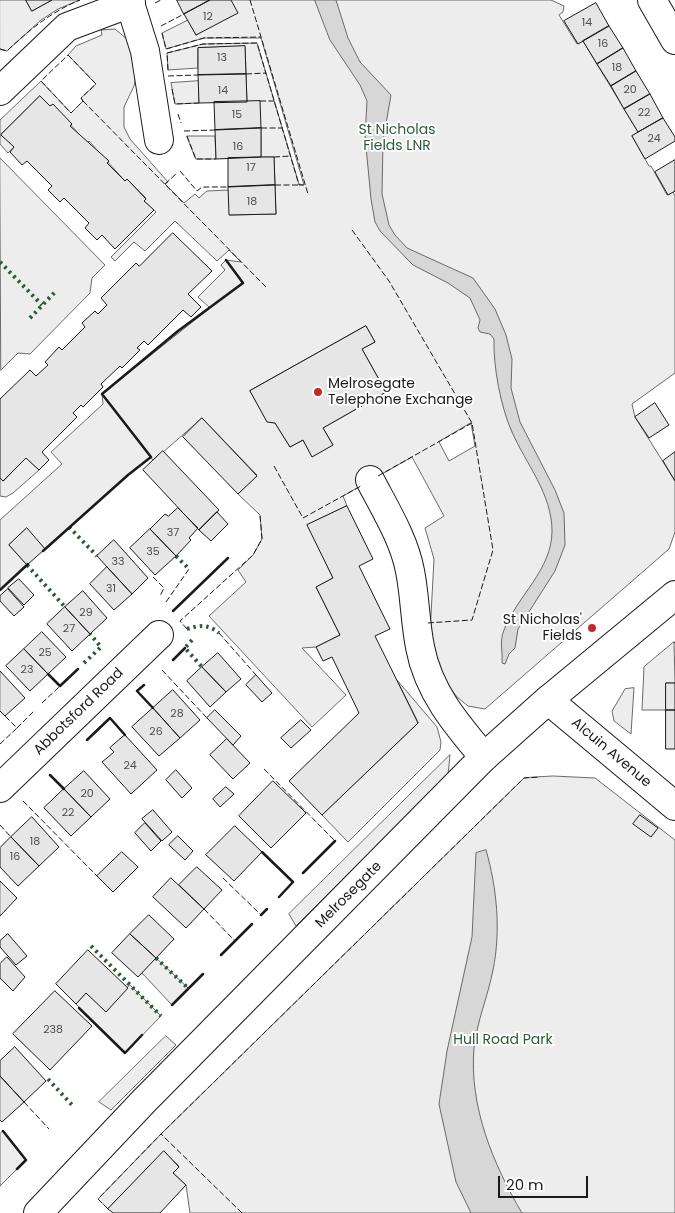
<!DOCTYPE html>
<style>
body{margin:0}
#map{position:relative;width:675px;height:1213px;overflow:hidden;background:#fff;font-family:Poppins,sans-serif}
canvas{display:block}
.scale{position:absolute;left:498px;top:1176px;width:90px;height:22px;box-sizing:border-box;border:2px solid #1a1a1a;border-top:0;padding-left:6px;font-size:15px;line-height:18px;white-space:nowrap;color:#1a1a1a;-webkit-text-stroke:4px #fff;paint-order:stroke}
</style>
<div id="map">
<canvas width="675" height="1213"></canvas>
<div class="scale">20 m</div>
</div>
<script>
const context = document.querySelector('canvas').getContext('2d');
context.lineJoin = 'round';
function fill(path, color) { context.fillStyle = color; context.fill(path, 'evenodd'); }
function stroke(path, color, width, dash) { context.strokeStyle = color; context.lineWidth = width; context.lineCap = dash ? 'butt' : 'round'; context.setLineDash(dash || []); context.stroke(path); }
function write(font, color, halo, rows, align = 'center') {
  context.font = font + ' Poppins,sans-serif'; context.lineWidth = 4; context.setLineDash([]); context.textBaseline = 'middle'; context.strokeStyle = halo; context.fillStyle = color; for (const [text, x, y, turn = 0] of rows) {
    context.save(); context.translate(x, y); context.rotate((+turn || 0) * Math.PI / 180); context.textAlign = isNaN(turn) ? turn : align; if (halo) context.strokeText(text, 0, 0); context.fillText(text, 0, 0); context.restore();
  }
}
const built = new Path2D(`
 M0 0H26L32 11 52 0H80L58 9 41 20 7 51 0 49Z
 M231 0H551L564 6 563 12 559 15 577 44 583 41 638 132 632 136 649 166H651L667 195 673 192 675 196V373L632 404 635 417 675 481V532L669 549 485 709 468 706 457 697 443 679 429 652 434 559 425 528 444 516 412 457 343 496 347 506 308 525 333 578 316 587 340 635 316 647 302 648 346 695 312 727 209 616 246 582 238 570 253 555 262 539 260 515 238 494 257 475 202 418 153 461 151 457 128 475 45 549 26 529 9 545 27 565 0 590V520L62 464 51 452 103 404 102 394 210 308 198 297 225 270 221 265 226 260 241 262 229 250 217 261 175 221 145 251 134 242 115 261 111 257 156 212 144 201 146 198 127 179 125 181 89 141 87 143 53 105 50 106 40 96 1 134 14 147 8 153 0 144V120L41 81 71 113 83 101 81 98 96 84 68 55 76 46 102 35 101 30 115 29 128 40 136 76 134 86 124 107V127L130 139 168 182 165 184 184 203 195 194 199 198 207 191 229 190 230 215 276 214 274 157H261V128L247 102 245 47 198 48V68L168 70 167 53 203 44 257 43 299 184 304 185 261 38H204L166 49 162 33 188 20 196 35ZM366 326 375 342 362 349 386 392 323 428 333 445 312 456 303 440 290 447 275 423 267 421 250 391ZM471 423 475 446 449 461 439 442Z
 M199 81V103L175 104 171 83Z
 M187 136H215L216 159H196Z
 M0 158 105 265 92 278 90 293 30 354 18 353 1 370Z
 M26 458 39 470 13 493 6 497 0 496V478L3 481Z
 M674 642 675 683H666V710H642L644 667Z
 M397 680 437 727 441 742 440 750 348 842 322 815 418 723Z
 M634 688 631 734 614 721 612 711 625 689Z
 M450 755 448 775 296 926 289 914Z
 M553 776 595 778 675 840V1213H190L186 1185 173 1173 179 1166 164 1152 108 1209 98 1199 161 1134 524 778Z
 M156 958 188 988 172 1005 142 973Z
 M130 985 161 1016 125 1053 76 1004 86 993 106 1011Z
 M166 1036 176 1045 111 1110 99 1102Z
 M3 1131 26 1160 0 1186V1134Z`);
fill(built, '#ededed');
stroke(built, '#6a6a6a', 1);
const water = new Path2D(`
 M315 0H336L348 38 360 62 391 95 383 141 382 194 389 225 395 235 407 248 473 278 495 309 506 335 512 359 511 388 520 422 555 490 564 513 565 545 555 571 518 629 515 648 509 654 505 664 502 663C503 650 499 642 504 630 517 596 552 570 552 531 552 494 526 464 512 432 501 408 493 366 494 339L490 334 480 332 478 328 480 320 470 298 448 283 413 265 380 231 375 222 371 199 365 136 367 101 360 85 330 40Z
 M486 850C497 888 501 931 493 970 488 996 477 1021 474 1048 469 1106 493 1164 522 1213H471L456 1182 439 1104 447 1051 472 937 476 853Z`);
fill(water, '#d7d7d7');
stroke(water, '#6a6a6a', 1);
const building = new Path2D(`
 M26 0H52L32 11Z
 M177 0H210L184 14Z
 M210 0H231L238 13 196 35 184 14Z
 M596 3 609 26 578 44 564 21Z
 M609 26 623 48 597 64 583 41Z
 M245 46 246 74 198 75V48Z
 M623 48 636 71 611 86 597 64Z
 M636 71 650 94 624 109 611 86Z
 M246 74 247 102 199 103 198 75Z
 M650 94 663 118 638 132 624 109Z
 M40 96 50 106 53 104 72 124 70 126 109 161 107 163 125 181 127 179 146 199 144 201 154 210 115 249 102 235 97 240 85 228 89 223 64 198 60 202 48 190 52 186 27 161 22 165 10 152 14 147 1 135Z
 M260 101 261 128 215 130 214 102Z
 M663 118 675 137V141L645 159 632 136Z
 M261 128V157L216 159 215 130Z
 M261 157H274L275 185 228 187V158Z
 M675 160V191L668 195 655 172Z
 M275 185 276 214 229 215 228 187Z
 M173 233 212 271 188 294 201 307 191 317 183 310 148 345 144 341 137 348 140 350 122 368 120 366 101 384 103 387 83 407 81 405 73 413 77 417 42 452 49 460 39 470 26 458 3 481 0 478V399L30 370 36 376 48 365 45 362 59 347 62 350 85 327 82 323 95 311 98 314 107 305 101 298 136 263 139 266Z
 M366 326 375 342 362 349 386 392 323 428 333 445 312 457 303 440 290 447 275 423 267 422 250 391Z
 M655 403 669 425 649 438 635 417Z
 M202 418 257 476 238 494 183 437Z
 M163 451 219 510 199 530 143 470Z
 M675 452V481L663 461Z
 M347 506 373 559 359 566 390 629 375 636 418 723 322 815 289 781 359 713 332 657 323 661 316 647 340 635 316 587 333 578 307 525Z
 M178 508 198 528 189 538 191 540 176 556 150 529 165 514 168 516Z
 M217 512 228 524 211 541 199 530Z
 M27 528 45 549 27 565 9 545Z
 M150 529 176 556 155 575 130 548Z
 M114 540 148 578 132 594 97 556Z
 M107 567 132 594 114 610 90 584Z
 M19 579 34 595 24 605 8 588Z
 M8 589 24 607 14 616 0 601V596Z
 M83 591 107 618 90 634 65 607Z
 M65 607 90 634 72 651 47 624Z
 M42 632 66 657 48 674 24 649Z
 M24 649 48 674 30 691 6 666Z
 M218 653 241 679 226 692 202 667Z
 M202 667 226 692 210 707 187 681Z
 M0 671 25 698 5 716 0 711Z
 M256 675 272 693 262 702 246 685Z
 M666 683H675V710H666Z
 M173 690 200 720 180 738 153 708Z
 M153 708 180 738 159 756 132 727Z
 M215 710 241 736 233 745 207 718Z
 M666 710H675V749H666Z
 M301 720 311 730 291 748 281 738Z
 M125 735 157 770 131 794 102 762 114 752 110 748Z
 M227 739 250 763 233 779 210 755Z
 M176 770 192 788 182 798 166 780Z
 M84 771 110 799 91 817 64 789Z
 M273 781 306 813 271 848 239 816Z
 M226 787 234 794 220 807 213 799Z
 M64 789 91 817 71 836 44 808Z
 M153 810 172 832 162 841 142 819Z
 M640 815 658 828 651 837 633 824Z
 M32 817 59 847 39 866 11 837Z
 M145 823 161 841 151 851 135 833Z
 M235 826 262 852 234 881 206 855Z
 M178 836 193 851 185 860 169 845Z
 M11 837 39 866 18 886 0 867V848Z
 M122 852 138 867 113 892 97 876Z
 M197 867 222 890 204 909 179 885Z
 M171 878 204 909 186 928 153 897Z
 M0 881 17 898 0 916Z
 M149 915 174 939 156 958 130 934Z
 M8 934 27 956 16 965 0 947V941Z
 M130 934 156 958 138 977 112 953Z
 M88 950 128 988 106 1012 86 993 76 1004 56 984Z
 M7 957 25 977 13 991 0 978V964Z
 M55 991 92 1026 50 1070 13 1034Z
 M15 1047 46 1081 24 1102 0 1076V1061Z
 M0 1076 24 1102 2 1122 0 1120Z
 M164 1151 179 1167 173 1173 186 1185 160 1213H113L108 1209Z`);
fill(building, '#e6e6e6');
stroke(building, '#1a1a1a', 1);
const minor = new Path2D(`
 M129 0 145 51 159 140
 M652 0 675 40
 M0 91 67 27 131 3
 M370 480C385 509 404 539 410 571 415 596 415 622 420 647 428 691 456 724 484 757
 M548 700 675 806
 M0 788 159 635`);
const tertiary = new Path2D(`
 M38 1213 144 1101 484 757 548 700 675 595`);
stroke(minor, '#1a1a1a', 30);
stroke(tertiary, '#1a1a1a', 30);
stroke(minor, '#fff', 28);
stroke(tertiary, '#fff', 28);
stroke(new Path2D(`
 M0 262 42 305
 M30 318 55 292
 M69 527 97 556
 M176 556 189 569
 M27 565 65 607
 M187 629C200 625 208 624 219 633
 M192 640 185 648 202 667
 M84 663 101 647 90 634
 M91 946 161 1016
 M156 958 188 988
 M48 1079 72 1105`), '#2b5a34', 4, [2.5, 4]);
stroke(new Path2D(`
 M250 0 308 194
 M155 3 161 0
 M161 26 184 14
 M162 33 166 49 204 38 261 37
 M0 49 7 51 10 48C32 28 51 12 80 0
 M68 55 96 84 81 98 83 101 71 113 41 81Z
 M168 70 167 53 203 44 257 43 299 185H305
 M246 74 266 73
 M168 76 198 75
 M172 89 175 104 199 103
 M83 101 266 287
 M260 101H274
 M178 114 181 123
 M261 128H282
 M184 131 215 130
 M187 136 196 159H216
 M274 157 291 156
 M180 171 197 191 202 187H228
 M165 184 176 174
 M275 185H299
 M352 230 389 281 472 423 493 550 472 620 427 623
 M274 466 303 518 361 486
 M378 476 472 423
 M153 577 164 588 160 596
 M166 602 189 569
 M187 629 180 621 253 555 262 539 260 515
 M219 633 256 675
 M674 642 675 643
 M162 670 207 718
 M42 703 60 686
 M17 728 34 711
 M0 744 17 728 5 716
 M264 769 335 841
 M23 801 97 876
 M0 825 11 837
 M223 878 261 915
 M204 909 235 941
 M24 1102 49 1129
 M108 1209 98 1199 161 1134
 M242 1213 161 1134 524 778 540 777`), '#1a1a1a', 1, [6, 2.5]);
stroke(new Path2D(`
 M43 551 128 475 151 457 102 394 178 331 243 283 226 260
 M0 590 28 564
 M173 611 228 558
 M173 660 185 648
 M48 674 60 686 78 669
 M144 685 137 691 153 708
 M87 740 110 718 125 735
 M50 775 64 789
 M262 852 293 882 279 897
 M303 873 335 841
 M261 915 267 909
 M221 955 252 924
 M172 1005 203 974
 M79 1008 125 1053 142 1035
 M3 1131 26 1160 17 1169`), '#1a1a1a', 2.5);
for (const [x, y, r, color] of [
 [318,392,5,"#c62828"],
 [592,628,5,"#c62828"]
]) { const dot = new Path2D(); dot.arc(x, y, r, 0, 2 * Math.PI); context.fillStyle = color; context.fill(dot); stroke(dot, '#fff', 2); }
write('11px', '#4d4d4d', null, [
 ["12",208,17],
 ["14",587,23],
 ["16",603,44],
 ["13",222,58],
 ["18",617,68],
 ["20",630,90],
 ["14",223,91],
 ["22",644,113],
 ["15",237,115],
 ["24",654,139],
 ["16",238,147],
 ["17",251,168],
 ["18",252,202],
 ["37",173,533],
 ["35",153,552],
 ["33",118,562],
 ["31",111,589],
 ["29",86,613],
 ["27",69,629],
 ["25",45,653],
 ["23",27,670],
 ["28",177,714],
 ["26",156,732],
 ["24",130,766],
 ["20",87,794],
 ["22",68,813],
 ["18",35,842],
 ["16",15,857],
 ["238",53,1030]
]);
write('14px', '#2b5a34', '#fff', [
 ["St Nicholas",397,130],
 ["Fields LNR",397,146],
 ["Hull Road Park",503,1040]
]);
write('14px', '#1a1a1a', '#fff', [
 ["Melrosegate",328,384],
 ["Telephone Exchange",328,400],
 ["St Nicholas'",582,620,"right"],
 ["Fields",582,636,"right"]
], 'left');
write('14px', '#1a1a1a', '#fff', [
 ["Abbotsford Road",79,712,-44],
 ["Alcuin Avenue",611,753,40],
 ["Melrosegate",349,895,-45]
]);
</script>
